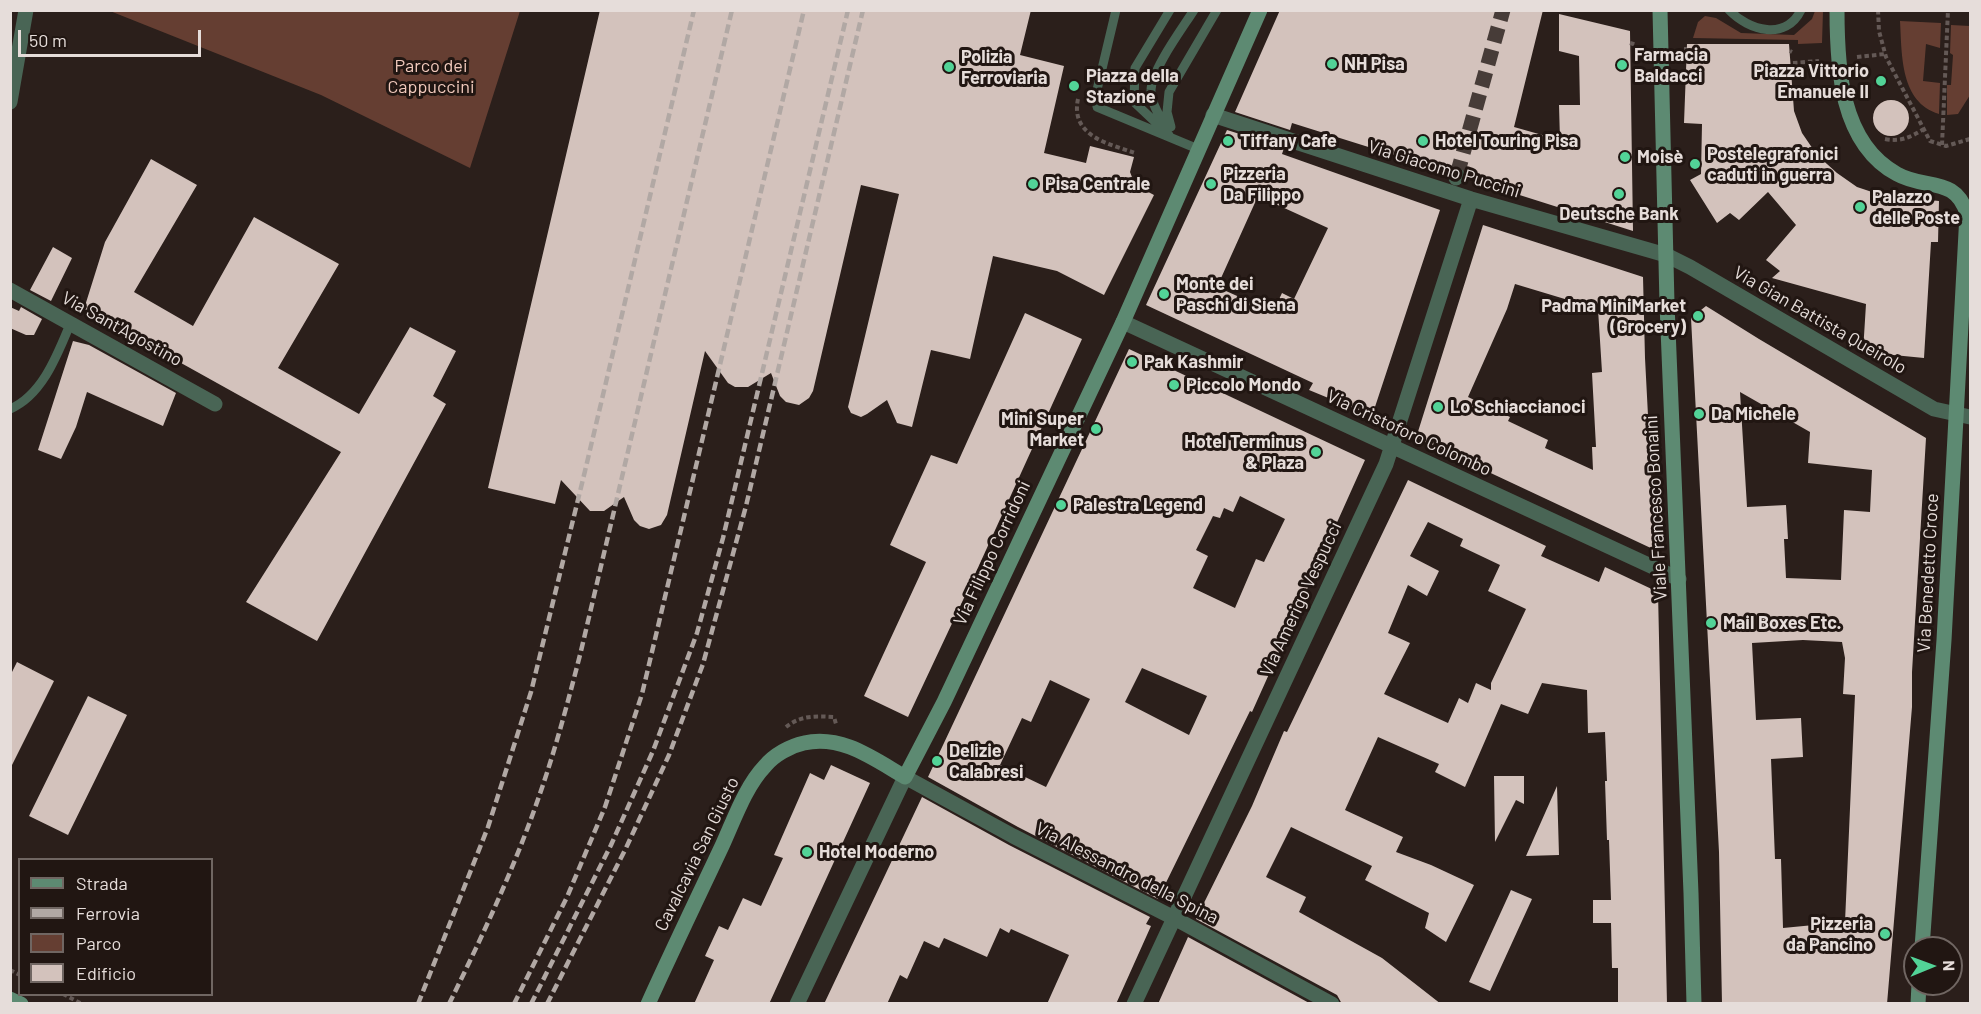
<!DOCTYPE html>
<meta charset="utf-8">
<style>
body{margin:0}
#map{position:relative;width:1981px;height:1014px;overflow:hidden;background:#2b1f1b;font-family:Barlow,sans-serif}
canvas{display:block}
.frame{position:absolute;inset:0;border:12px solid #e6ddda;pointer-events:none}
.legend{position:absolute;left:18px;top:858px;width:195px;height:138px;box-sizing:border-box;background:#211612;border:2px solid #706662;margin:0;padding:8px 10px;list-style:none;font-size:18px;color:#e6ddda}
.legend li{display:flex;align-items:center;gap:12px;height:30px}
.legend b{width:30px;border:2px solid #706662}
.north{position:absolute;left:1903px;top:936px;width:60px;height:60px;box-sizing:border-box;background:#211612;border:2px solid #706662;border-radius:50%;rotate:89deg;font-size:16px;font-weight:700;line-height:24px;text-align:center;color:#e6ddda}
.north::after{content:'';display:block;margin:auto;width:21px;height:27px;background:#52d397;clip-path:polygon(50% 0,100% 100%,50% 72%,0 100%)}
.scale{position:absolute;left:18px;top:30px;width:183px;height:27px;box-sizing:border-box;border:3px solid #e6ddda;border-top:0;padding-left:8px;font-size:18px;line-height:21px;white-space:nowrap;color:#e6ddda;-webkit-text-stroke:4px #211612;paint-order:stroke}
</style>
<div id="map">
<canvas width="1981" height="1014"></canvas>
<div class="frame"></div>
<ul class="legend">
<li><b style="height:8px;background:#5d8a72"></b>Strada</li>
<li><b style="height:8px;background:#b1a8a4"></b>Ferrovia</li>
<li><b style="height:16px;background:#653e32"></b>Parco</li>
<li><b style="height:16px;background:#d3c2bc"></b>Edificio</li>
</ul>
<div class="north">N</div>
<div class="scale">50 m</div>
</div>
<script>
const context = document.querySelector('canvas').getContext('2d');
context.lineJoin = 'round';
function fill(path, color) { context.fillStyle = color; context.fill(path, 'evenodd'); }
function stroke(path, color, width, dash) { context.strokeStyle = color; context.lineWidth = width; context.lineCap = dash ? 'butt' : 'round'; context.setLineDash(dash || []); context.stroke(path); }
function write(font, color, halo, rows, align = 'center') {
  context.font = font + ' Barlow,sans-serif'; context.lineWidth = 6; context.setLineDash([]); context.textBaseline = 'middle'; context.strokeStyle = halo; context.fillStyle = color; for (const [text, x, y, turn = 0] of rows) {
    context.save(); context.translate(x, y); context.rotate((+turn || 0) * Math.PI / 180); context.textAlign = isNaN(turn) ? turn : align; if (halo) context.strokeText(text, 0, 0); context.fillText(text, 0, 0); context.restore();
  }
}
fill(new Path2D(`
 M110 11H520L470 168 321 95Z
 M1815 11H1823L1822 43 1798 44V40L1693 38 1698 22 1705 16 1716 18 1741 33 1794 35 1812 19Z
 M1900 21 1941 23 1940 48 1926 44 1923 81 1940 83 1939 114C1900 102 1902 55 1900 21Z
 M1951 25 1970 26V95L1958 114 1947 115V85H1951L1953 55 1950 53Z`), '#653e32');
fill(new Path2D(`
 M600 10H1031L1020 55 1064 66 1044 153 1086 163 1090 146 1134 157 1130 172 1135 185 1154 195 1104 295 1057 271 993 256 970 359 931 350 912 427 897 423 887 400 867 414 861 417 851 413 848 407 899 194 861 185 813 391 809 398 799 405 786 402 780 396 771 373 748 387H735L728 383 705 351 667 515 661 525 649 529 640 526 634 520 624 497 604 511H590L561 480 555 504 488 488Z
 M1280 10H1543L1514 127 1560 140 1559 105H1580L1579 56 1559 51V14L1630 31 1633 231 1466 178 1465 169 1460 166 1451 167 1448 172 1292 123 1290 130 1235 112Z
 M1687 44H1789L1794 111 1802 133 1817 155 1837 173 1857 187 1881 195 1939 201 1938 242H1931L1924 358 1863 352 1866 304 1772 278 1780 271 1766 260 1796 225 1768 192 1739 220 1730 213 1717 223 1690 180 1701 174 1702 124 1684 123Z
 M1873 118a18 18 0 1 1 36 0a18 18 0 1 1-36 0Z
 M1227 130 1284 148 1282 154 1440 210 1372 416 1309 390 1313 383 1146 305ZM1258 196 1328 228 1294 299 1282 293 1273 312 1217 287Z
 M151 159 197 185 134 292 193 326 254 217 339 264 278 368 359 414 410 327 456 351 433 396 446 404 317 641 246 602 341 452 84 309 105 242Z
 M1483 225 1643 277 1645 358 1655 550 1416 438ZM1515 284 1598 309 1602 372 1592 373 1596 447H1592L1593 470 1545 448 1548 440 1508 421 1510 417 1468 397 1507 309Z
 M53 247 72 258 51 301 30 290Z
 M1706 306 1759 339 1926 438 1912 672V707L1887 1004H1722L1719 852 1691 318ZM1740 392 1810 432 1808 463 1872 470 1870 512 1844 510 1841 580 1786 578 1784 539H1788L1786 505 1747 507ZM1803 640 1842 642 1845 658 1843 694 1855 695 1845 922 1783 928 1781 859H1775L1771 759 1803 757 1801 718 1756 720 1752 643Z
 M10 307 19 311 21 307 42 319 34 335H26L10 328Z
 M1025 313 1082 339 971 583 908 717 864 696 926 562 890 545 931 455 957 464Z
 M73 341 89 345 176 393 163 426 87 392 76 427 61 459 38 450Z
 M1129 349 1365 460 1252 712 1250 711 1158 899 1018 827 928 777ZM1240 496 1285 519 1264 562 1256 559 1235 608 1193 588 1208 556 1196 550 1213 516 1220 518 1224 508 1233 512ZM1142 668 1207 696 1189 735 1125 702ZM1050 680 1090 699 1046 787 1000 765 1022 718 1031 722Z
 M1408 480 1546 546 1541 556 1599 582 1605 567 1658 592 1667 1004H1618V968H1612L1611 923H1593V900H1611L1609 840H1607L1605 781H1607L1605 732 1588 733 1587 690 1542 683 1528 714 1501 704 1465 787 1435 772 1439 764 1378 737 1345 810 1403 837 1396 852 1431 865 1474 885 1446 942 1425 928 1429 913 1365 880 1372 866 1291 827 1266 877 1306 897 1299 912 1382 958 1441 1004H1342L1337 995 1196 919 1252 806 1284 731 1287 732ZM1428 522 1463 539 1460 546 1500 565 1488 591 1526 609 1491 683V690L1476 683 1468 703 1459 698 1448 723 1384 694 1410 643 1388 633 1408 585 1427 596 1439 571 1410 556Z
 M17 662 54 681 10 769V676Z
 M88 696 127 715 68 835 29 816Z
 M831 765 870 783 769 1004H694L714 960 705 956 719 926 728 930 743 898 761 906 783 858 774 855 810 773 824 780Z
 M1494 776H1524V804L1516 800 1495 842Z
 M1557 786 1559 855 1526 856Z
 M922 797 1009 845 1150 917 1146 924 1151 926 1116 1004H1047L1069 955 1011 929 1009 933 1000 928 987 957 944 938 939 948 924 941 907 979 900 975 887 1004H824Z
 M1511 890 1532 899 1490 991 1469 982Z
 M1188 937 1311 1004H1158Z`), '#d3c2bc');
stroke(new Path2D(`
 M1457 175 1503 10`), '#473c38', 15, [15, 8]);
stroke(new Path2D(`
 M1878 10 1879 31 1886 57 1930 141 1946 146 1970 139
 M1630 43 1637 45
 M1684 49H1687
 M1790 51 1792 52
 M1857 57 1885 54
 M1793 63 1819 61
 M1078 99C1070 136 1109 144 1135 153
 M1885 139C1901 142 1911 137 1924 129
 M1942 145 1948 10
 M786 727C801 715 816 716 834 717L836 724
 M10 970 20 975
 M63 994 82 1004`), '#645956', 4, [4.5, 3]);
stroke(new Path2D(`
 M1116 10 1096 94 1097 107 1198 149
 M1729 10C1749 31 1786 41 1801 10
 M1171 127 1167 112 1169 92 1217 10
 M1167 129C1161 119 1150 102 1151 90 1152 69 1182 29 1194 10
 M1169 135 1134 102 1135 68 1170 10
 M10 409C43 395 58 353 71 322`), '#496555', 9);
stroke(new Path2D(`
 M10 102 26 10
 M1213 115 1471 199 1666 255 1690 267 1934 409 1970 417
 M1456 178 1457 175
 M10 290 215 404
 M1123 322 1679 579
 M797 1004 905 777 1013 836 1174 918 1332 1004
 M1134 1004 1386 464 1471 199`), '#496555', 15);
stroke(new Path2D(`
 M1660 10 1667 304 1691 893 1694 1004
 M1837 10C1837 67 1840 143 1897 174 1925 190 1956 176 1967 214L1944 640 1922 948
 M10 999 21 1004
 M648 1004C672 951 697 899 722 846 734 820 745 787 765 766 774 755 790 746 804 743 841 734 874 759 905 777L944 702 1123 322 1260 10
 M1918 1004 1919 984`), '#5d8a72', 15);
stroke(new Path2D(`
 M418 1004 488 827 531 692 585 471 694 10
 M449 1004C481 939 512 873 536 805 554 755 568 702 581 651L732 10
 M514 1004 567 897 605 807 642 694 804 10
 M531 1004 611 845 653 751 697 633 723 538 848 10
 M547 1004 626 848 669 755 703 664 746 506 863 10`), '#b1a8a4', 4.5, [9, 4.5]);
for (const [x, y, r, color] of [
 [1332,64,6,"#52d397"],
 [1622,65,6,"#52d397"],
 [949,67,6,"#52d397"],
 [1881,81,6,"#52d397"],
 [1074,86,6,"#52d397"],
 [1228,141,6,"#52d397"],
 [1423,141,6,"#52d397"],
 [1625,157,6,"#52d397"],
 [1695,164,6,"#52d397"],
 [1033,184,6,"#52d397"],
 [1211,184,6,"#52d397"],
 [1619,194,6,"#52d397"],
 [1860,207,6,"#52d397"],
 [1164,294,6,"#52d397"],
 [1698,316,6,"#52d397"],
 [1132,362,6,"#52d397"],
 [1174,385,6,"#52d397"],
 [1438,407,6,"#52d397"],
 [1699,414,6,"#52d397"],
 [1096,429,6,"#52d397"],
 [1316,452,6,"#52d397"],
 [1061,505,6,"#52d397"],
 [1711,623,6,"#52d397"],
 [937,761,6,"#52d397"],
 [807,852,6,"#52d397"],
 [1885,934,6,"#52d397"]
]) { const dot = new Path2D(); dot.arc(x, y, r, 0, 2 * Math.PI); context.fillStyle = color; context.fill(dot); stroke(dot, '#211612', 2); }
write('bold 18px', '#e6ddda', '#211612', [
 ["Farmacia",1634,55],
 ["Baldacci",1634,76],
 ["Polizia",961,57],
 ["Ferroviaria",961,78],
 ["NH Pisa",1344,64],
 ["Piazza Vittorio",1869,71,"right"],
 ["Emanuele II",1869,92,"right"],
 ["Piazza della",1086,76],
 ["Stazione",1086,97],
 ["Tiffany Cafe",1240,141],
 ["Hotel Touring Pisa",1435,141],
 ["Postelegrafonici",1707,154],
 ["caduti in guerra",1707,175],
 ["Moisè",1637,157],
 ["Pizzeria",1223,174],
 ["Da Filippo",1223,195],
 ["Pisa Centrale",1045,184],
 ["Palazzo",1872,197],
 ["delle Poste",1872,218],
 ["Deutsche Bank",1619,214,"center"],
 ["Monte dei",1176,284],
 ["Paschi di Siena",1176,305],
 ["Padma MiniMarket",1686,306,"right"],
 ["(Grocery)",1686,327,"right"],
 ["Pak Kashmir",1144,362],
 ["Piccolo Mondo",1186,385],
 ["Lo Schiaccianoci",1450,407],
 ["Da Michele",1711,414],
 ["Mini Super",1084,419,"right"],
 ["Market",1084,440,"right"],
 ["Hotel Terminus",1304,442,"right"],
 ["& Plaza",1304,463,"right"],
 ["Palestra Legend",1073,505],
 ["Mail Boxes Etc.",1723,623],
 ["Delizie",949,751],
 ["Calabresi",949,772],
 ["Hotel Moderno",819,852],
 ["Pizzeria",1873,924,"right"],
 ["da Pancino",1873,945,"right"]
], 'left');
write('18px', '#f2cabd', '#211612', [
 ["Parco dei",431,66],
 ["Cappuccini",431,87]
]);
write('18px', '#e6ddda', '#211612', [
 ["Via Giacomo Puccini",1444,169,17],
 ["Via Gian Battista Queirolo",1820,320,30],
 ["Via Sant'Agostino",122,329,29],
 ["Via Cristoforo Colombo",1409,433,25],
 ["Viale Francesco Bonaini",1656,508,-93],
 ["Via Filippo Corridoni",992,553,-65],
 ["Via Benedetto Croce",1928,573,-87],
 ["Via Amerigo Vespucci",1301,599,-65],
 ["Cavalcavia San Giusto",697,854,-64],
 ["Via Alessandro della Spina",1127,873,27]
]);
</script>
